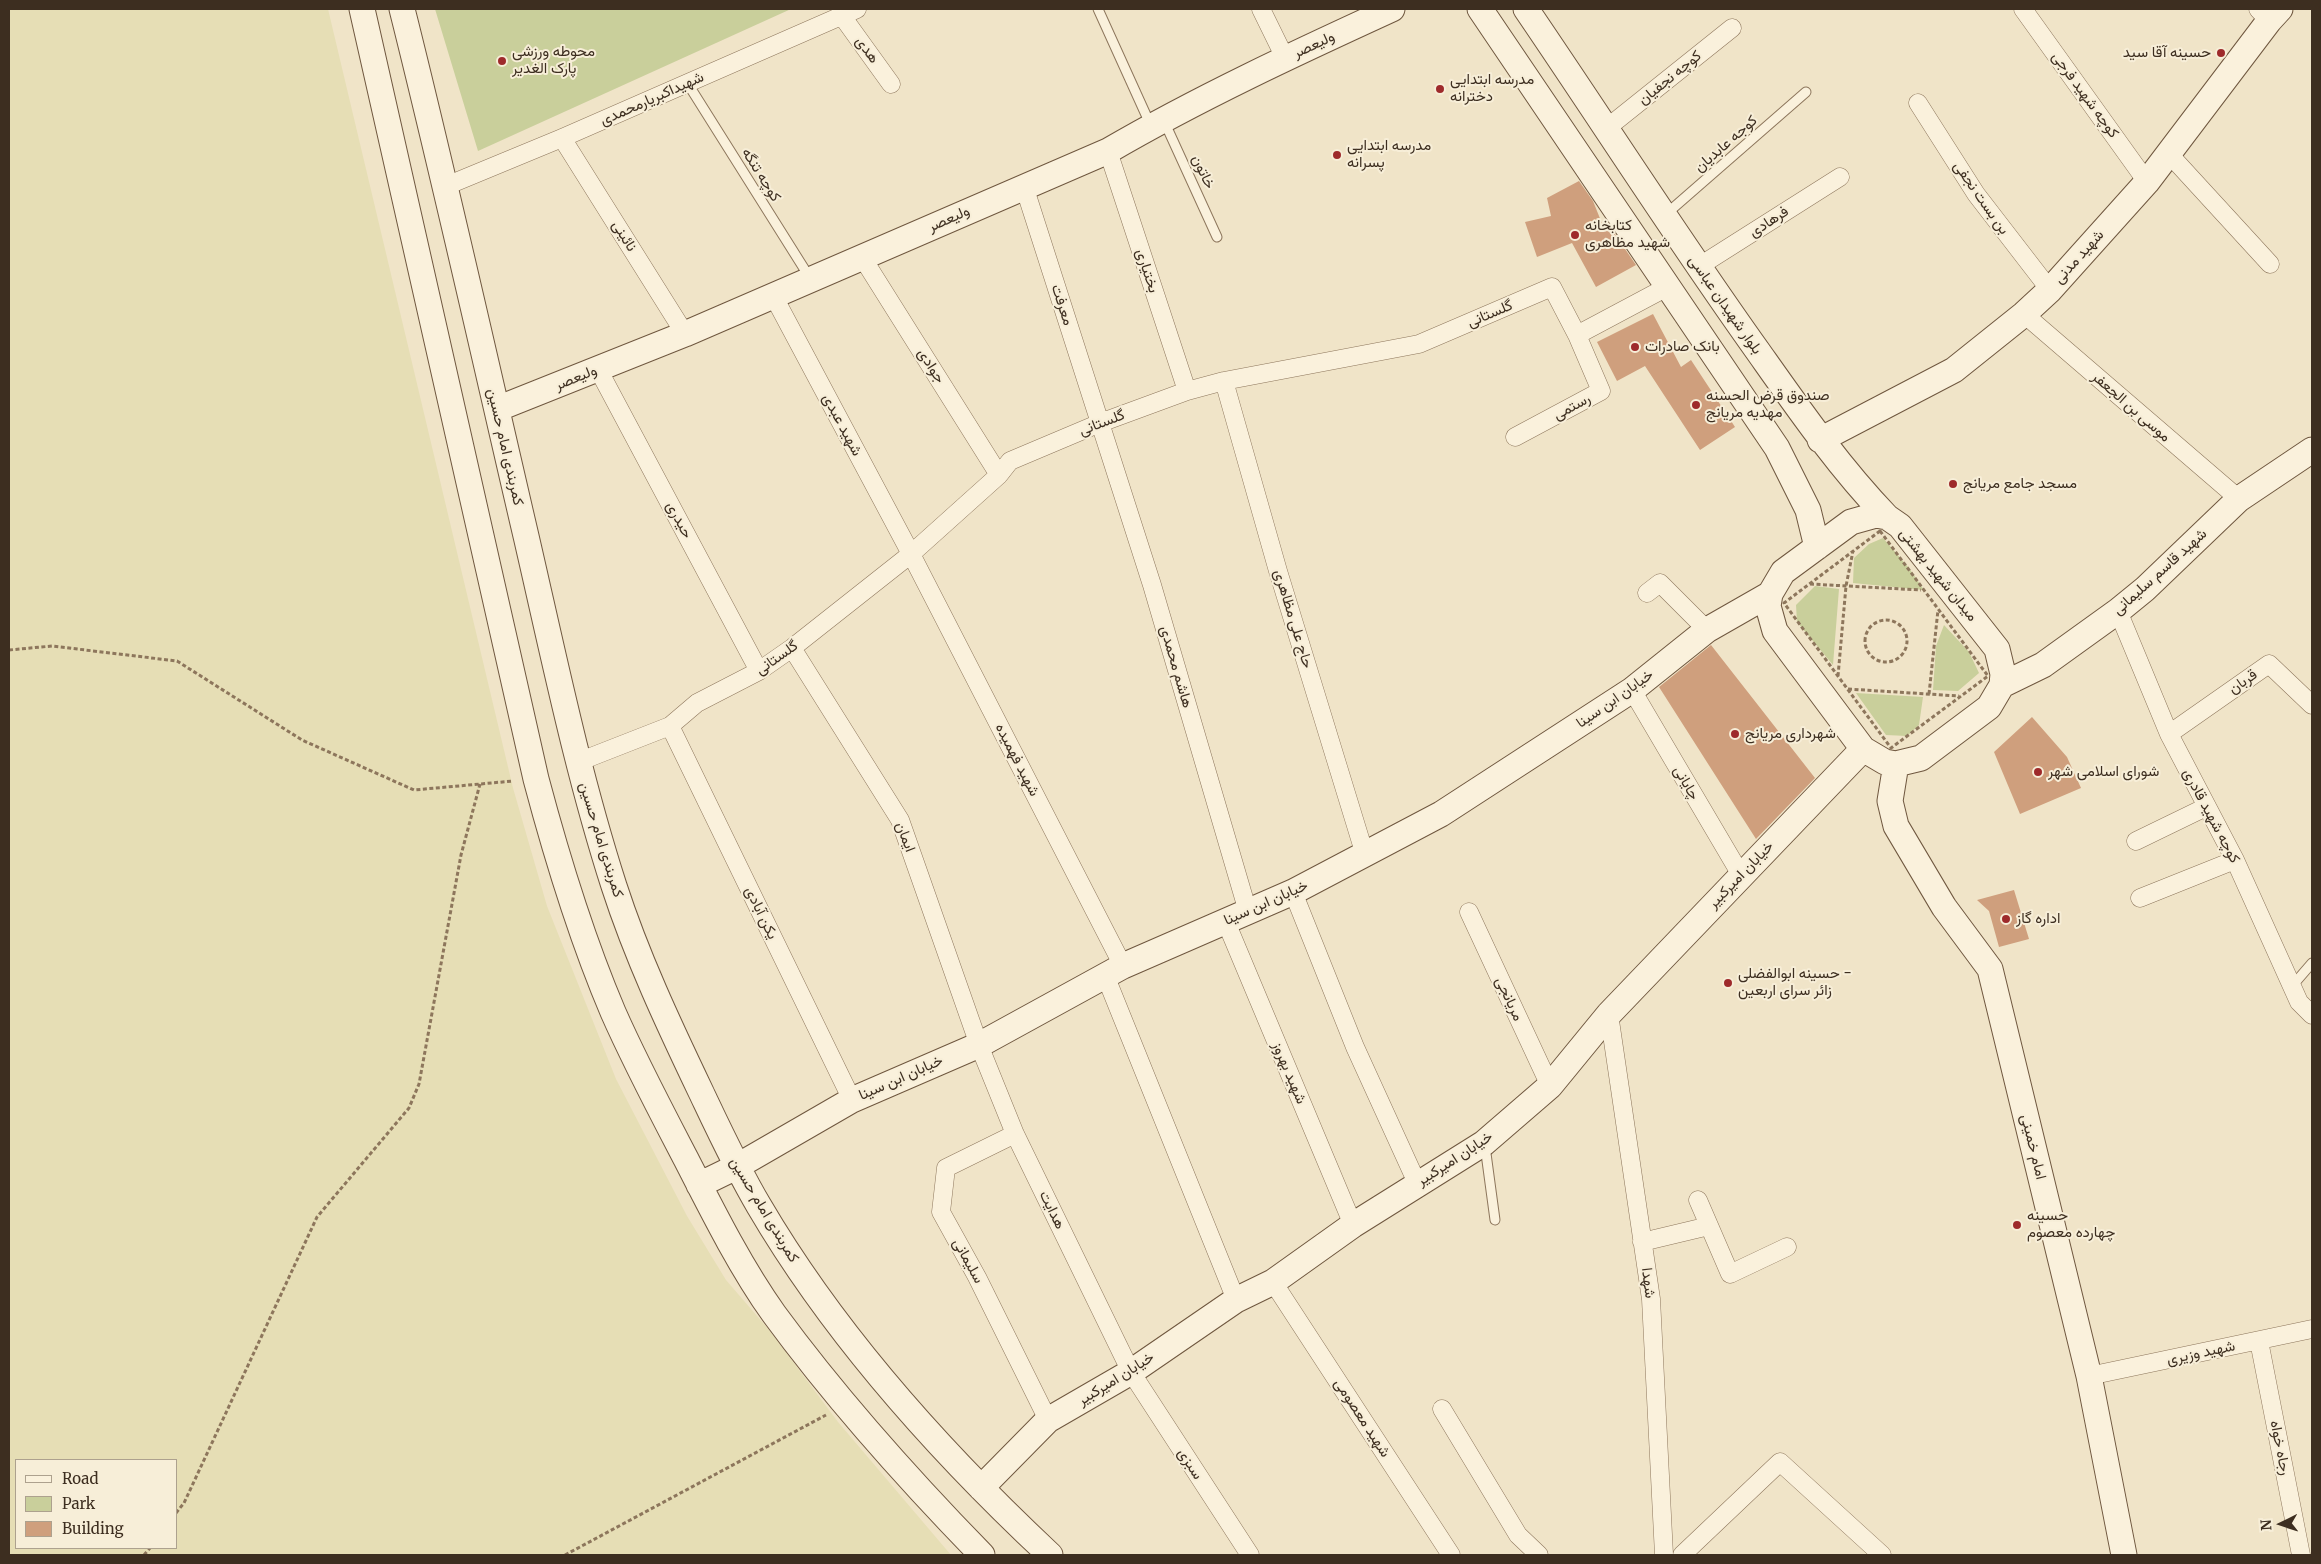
<!DOCTYPE html>
<meta charset="utf-8">
<style>
body{margin:0}
#map{position:relative;width:2321px;height:1564px;overflow:hidden;background:#f0e4c8;font-family:Merriweather,serif}
canvas{display:block}
.frame{position:absolute;inset:0;border:10px solid #3d2e20;pointer-events:none}
.legend{position:absolute;left:15px;top:1459px;width:162px;height:90px;box-sizing:border-box;background:#f7eed8;border:1px solid #ada18e;margin:0;padding:6px 9px;list-style:none;font-size:15px;color:#3d2e20}
.legend li{display:flex;align-items:center;gap:10px;height:25px}
.legend b{width:25px;border:1px solid #ada18e}
.north{position:absolute;left:2256px;top:1499px;width:50px;height:50px;-webkit-text-stroke:4px #f7eed8;paint-order:stroke;rotate:266deg;font-size:14px;font-weight:700;line-height:20px;text-align:center;color:#3d2e20}
.north::after{content:'';display:block;margin:auto;width:18px;height:22px;background:#3d2e20;clip-path:polygon(50% 0,100% 100%,50% 72%,0 100%)}
</style>
<div id="map">
<canvas width="2321" height="1564"></canvas>
<div class="frame"></div>
<ul class="legend">
<li><b style="height:6px;background:#faf1dc"></b>Road</li>
<li><b style="height:14px;background:#c9cf9b"></b>Park</li>
<li><b style="height:14px;background:#cf9f7d"></b>Building</li>
</ul>
<div class="north">N</div>
</div>
<script>
const context = document.querySelector('canvas').getContext('2d');
context.lineJoin = 'round';
function fill(path, color) { context.fillStyle = color; context.fill(path, 'evenodd'); }
function stroke(path, color, width, dash) { context.strokeStyle = color; context.lineWidth = width; context.lineCap = dash ? 'butt' : 'round'; context.setLineDash(dash || []); context.stroke(path); }
function write(font, color, halo, rows, align = 'center') {
  context.font = font + ' Merriweather,Vazirmatn,serif'; context.lineWidth = 4; context.setLineDash([]); context.textBaseline = 'middle'; context.strokeStyle = halo; context.fillStyle = color; for (const [text, x, y, turn = 0] of rows) {
    context.save(); context.translate(x, y); context.rotate((+turn || 0) * Math.PI / 180); context.textAlign = isNaN(turn) ? turn : align; if (halo) context.strokeText(text, 0, 0); context.fillText(text, 0, 0); context.restore();
  }
}
fill(new Path2D(`
 M9 9H328L513 788 547 906 616 1079 687 1216 726 1280 770 1331 838 1422 951 1555H9ZM16 1460H176V1548H16Z`), '#e6deb5');
fill(new Path2D(`
 M435 9H791L478 151Z
 M1883 538 1909 568 1924 590 1853 583 1854 558 1869 544Z
 M1815 586 1839 589 1833 665 1797 622 1796 605Z
 M1944 625 1969 652 1979 673 1958 691 1933 690 1936 646Z
 M1856 693 1923 697 1919 725 1907 736 1886 735Z`), '#c9cf9b');
fill(new Path2D(`
 M1579 181 1593 201 1603 226 1608 224 1636 265 1596 287 1572 243 1537 257 1525 222 1551 216 1547 198Z
 M1653 314 1681 367 1691 360 1735 427 1700 450 1645 366 1617 381 1597 342Z
 M1711 645 1815 778 1756 839 1659 687Z
 M2032 717 2067 757 2081 788 2020 814 1994 752Z
 M2014 890 2029 939 1999 947 1989 911 1977 900Z`), '#cf9f7d');
const lane = new Path2D(`
 M1098 9 1151 126
 M688 84 810 278
 M1164 121 1217 237
 M1665 215 1806 92
 M2293 985 2312 963
 M1485 1146 1495 1220`);
const street = new Path2D(`
 M1261 9 1285 58
 M2023 9 2147 182
 M2258 9 2269 21
 M842 16 891 84
 M1918 103 1976 194 2050 290
 M1607 128 1732 28
 M562 138 685 334
 M1108 151 1187 391
 M2170 155 2270 264
 M446 186 562 138 857 9
 M1024 186 1152 585 1248 912
 M862 257 999 475
 M1698 267 1840 177
 M774 297 911 554 1123 966
 M2024 314 2239 499
 M598 369 759 671
 M1224 381 1278 571 1365 855
 M1515 437 1601 391 1577 335
 M1647 593 1660 583 1707 630
 M2118 611 2169 734 2235 860 2299 1002 2312 1015
 M792 648 900 820 979 1045 1015 1134 1131 1372 1250 1555
 M1632 690 1741 875
 M670 726 852 1100
 M2169 734 2269 664 2312 705
 M578 762 670 726 697 703 759 671 792 648 911 554 999 475 1010 461 1100 423 1187 391 1224 381 1419 344 1552 287 1577 335 1669 286
 M2136 841 2206 807
 M1293 892 1355 1047 1417 1183
 M2140 898 2235 860
 M1469 912 1550 1086
 M1226 922 1353 1225
 M1105 975 1236 1300
 M1609 1014 1651 1299 1664 1555
 M1015 1134 946 1168 941 1212 977 1277 1048 1420
 M1698 1200 1730 1274 1787 1247
 M1642 1242 1709 1226
 M1273 1282 1451 1555
 M2259 1341 2301 1555
 M2089 1376 2312 1329
 M1442 1409 1518 1535 1539 1555
 M1682 1555 1780 1462 1882 1555`);
const secondary = new Path2D(`
 M362 9 536 779C557 858 581 937 613 1012 635 1062 661 1111 686 1159 712 1210 741 1268 774 1314 837 1400 908 1479 982 1555
 M402 9C446 184 485 360 526 536 553 653 577 771 614 886 637 957 669 1025 701 1092 719 1130 737 1169 759 1206 834 1334 942 1454 1050 1555
 M1480 9 1777 448 1808 510 1817 547
 M1526 9C1603 122 1677 238 1757 350 1798 408 1838 466 1887 517
 M497 409 685 334 1108 151C1199 98 1296 53 1392 9
 M1820 440 1954 370 2024 314 2050 290 2147 182 2269 21 2280 9
 M1876 515 1887 517 1900 526 1997 649 2003 674 2002 685 1989 707 1921 758 1896 764 1885 762 1863 749 1775 631 1768 606 1770 594 1783 572 1851 522Z
 M2002 685 2043 665 2118 611 2145 589 2239 499 2312 450
 M1896 764 1890 801 1896 826 1944 907 1990 969 2089 1376 2124 1555
 M699 1185 736 1167 852 1100 979 1045 1123 966 1293 892 1441 814 1632 690 1707 630 1770 594
 M981 1488 1048 1420 1131 1372 1236 1300 1273 1282 1353 1225 1484 1143 1550 1086 1609 1014 1863 749`);
stroke(lane, '#8d765c', 11);
stroke(street, '#8d765c', 19);
stroke(secondary, '#6f573f', 27);
stroke(new Path2D(`
 M1880 531 1988 676 1891 748 1784 603Z
 M1810 584 1921 590
 M1865 641a21 21 0 1 1 42 0a21 21 0 1 1-42 0Z
 M9 650 52 646 177 661 302 740 414 790 513 781
 M1838 676 1846 586 1853 551
 M1848 689 1959 696
 M1929 694 1938 610
 M176 1513 184 1503 317 1217 409 1108 419 1084 461 855 480 784
 M144 1555 150 1548
 M565 1555 826 1415`), '#8d765c', 3, [4, 2.5]);
stroke(lane, '#faf1dc', 9);
stroke(street, '#faf1dc', 18);
stroke(secondary, '#faf1dc', 25);
for (const [x, y, r, color] of [
 [2221,53,5,"#9e2a2b"],
 [502,61,5,"#9e2a2b"],
 [1440,89,5,"#9e2a2b"],
 [1337,155,5,"#9e2a2b"],
 [1575,235,5,"#9e2a2b"],
 [1635,347,5,"#9e2a2b"],
 [1696,405,5,"#9e2a2b"],
 [1953,484,5,"#9e2a2b"],
 [1735,734,5,"#9e2a2b"],
 [2038,772,5,"#9e2a2b"],
 [2006,919,5,"#9e2a2b"],
 [1728,983,5,"#9e2a2b"],
 [2017,1225,5,"#9e2a2b"]
]) { const dot = new Path2D(); dot.arc(x, y, r, 0, 2 * Math.PI); context.fillStyle = color; context.fill(dot); stroke(dot, '#f7eed8', 2); }
write('15px', '#3d2e20', '#f7eed8', [
 ["ولیعصر",1314,45,-25],
 ["هدی",867,50,54],
 ["کوچه نجفیان",1670,78,-39],
 ["کوچه شهید فرجی",2085,95,54],
 ["شهیداکبریارمحمدی",652,99,-24],
 ["کوجه عابدیان",1726,144,-41],
 ["خاتون",1203,172,65],
 ["کوچه تنگه",761,175,58],
 ["بن بست نجفی",1981,198,55],
 ["ولیعصر",949,219,-24],
 ["فرهادی",1769,222,-33],
 ["نائینی",624,236,58],
 ["شهید مدنی",2079,257,-48],
 ["بختیاری",1147,271,72],
 ["معرفت",1062,305,72],
 ["بلوار شهیدان عباسی",1725,305,55],
 ["گلستانی",1490,314,-23],
 ["جوادی",931,366,58],
 ["ولیعصر",576,378,-22],
 ["رستمی",1572,407,-28],
 ["موسی بن الجعفر",2131,407,41],
 ["گلستانی",1102,423,-21],
 ["شهید عبدی",842,425,62],
 ["کمربندی امام حسین",505,447,77],
 ["حیدری",679,520,62],
 ["شهید قاسم سلیمانی",2160,572,-42],
 ["میدان شهید بهشتی",1938,575,51],
 ["حاج علی مظاهری",1293,619,73],
 ["گلستانی",777,658,-35],
 ["هاشم محمدی",1176,667,74],
 ["قربان",2243,682,-35],
 ["خیابان ابن سینا",1615,699,-35],
 ["شهید فهمیده",1017,760,63],
 ["چایانی",1686,783,60],
 ["کوچه شهید قادری",2211,816,62],
 ["ایمان",905,837,69],
 ["کمربندی امام حسین",601,840,73],
 ["خیابان امیرکبیر",1741,875,-46],
 ["خیابان ابن سینا",1266,903,-24],
 ["یکن آبادی",761,913,64],
 ["مریانجی",1509,999,65],
 ["شهید بهروز",1289,1073,67],
 ["خیابان ابن سینا",901,1078,-24],
 ["امام خمینی",2033,1147,76],
 ["خیابان امیرکبیر",1455,1159,-33],
 ["کمربندی امام حسین",764,1210,59],
 ["هدایت",1052,1210,64],
 ["سلیمانی",968,1261,61],
 ["شهدا",1648,1283,83],
 ["شهید وزیری",2201,1353,-12],
 ["خیابان امیرکبیر",1116,1379,-32],
 ["شهید معصومی",1362,1418,57],
 ["رجاه خواه",2280,1448,79],
 ["سبزی",1190,1464,57]
]);
write('15px', '#3d2e20', '#f7eed8', [
 ["محوطه ورزشی",512,52],
 ["پارک الغدیر",512,69],
 ["حسینه آقا سید",2211,53,"right"],
 ["مدرسه ابتدایی",1450,80],
 ["دخترانه",1450,97],
 ["مدرسه ابتدایی",1347,146],
 ["پسرانه",1347,163],
 ["کتابخانه",1585,226],
 ["شهید مظاهری",1585,243],
 ["بانک صادرات",1645,347],
 ["صندوق قرض الحسنه",1706,396],
 ["مهدیه مریانج",1706,413],
 ["مسجد جامع مریانج",1963,484],
 ["شهرداری مریانج",1745,734],
 ["شورای اسلامی شهر",2048,772],
 ["اداره گاز",2016,919],
 ["حسینه ابوالفضلی -",1738,974],
 ["زائر سرای اربعین",1738,991],
 ["حسینه",2027,1216],
 ["چهارده معصوم",2027,1233]
], 'left');
</script>
